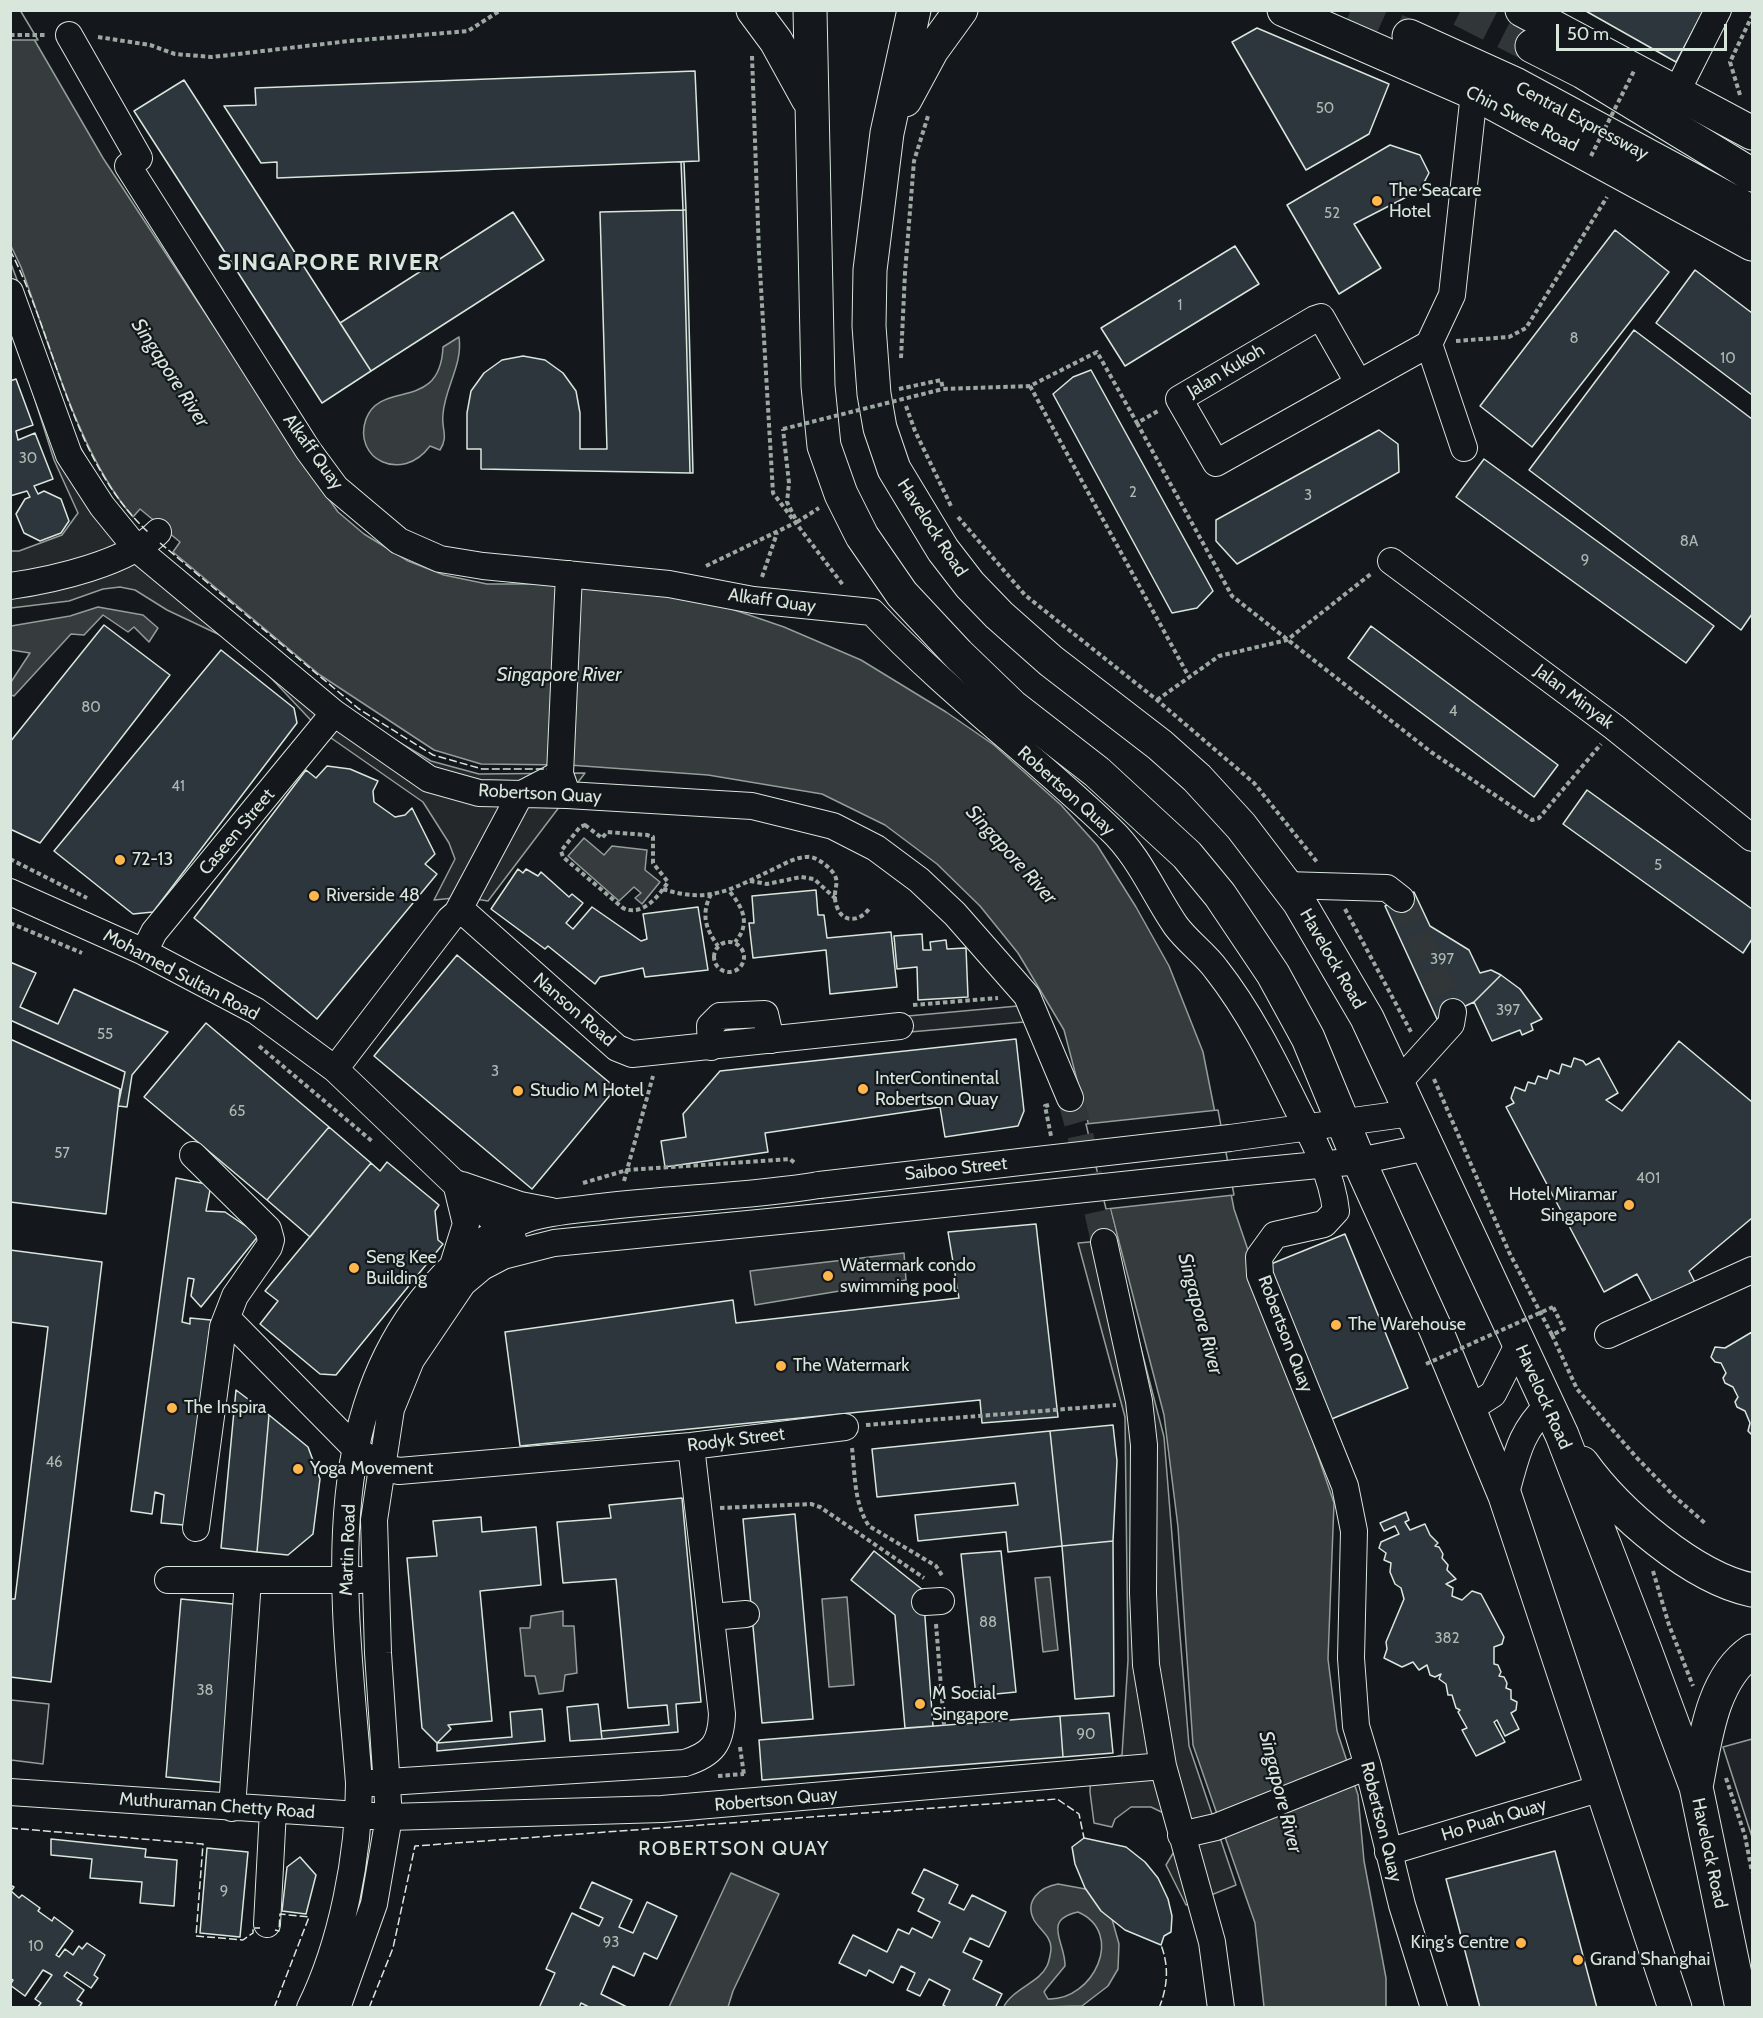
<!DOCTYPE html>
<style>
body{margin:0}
#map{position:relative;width:1763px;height:2018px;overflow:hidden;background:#14181c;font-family:Cabin,sans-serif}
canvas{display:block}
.frame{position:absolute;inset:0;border:12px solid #d8e6dc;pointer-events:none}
.scale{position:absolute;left:1556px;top:24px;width:171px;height:27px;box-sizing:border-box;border:3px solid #d8e6dc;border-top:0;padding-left:8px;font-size:18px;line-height:21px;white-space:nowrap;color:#d8e6dc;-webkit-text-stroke:4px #14181c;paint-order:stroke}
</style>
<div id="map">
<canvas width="1763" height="2018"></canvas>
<div class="frame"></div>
<div class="scale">50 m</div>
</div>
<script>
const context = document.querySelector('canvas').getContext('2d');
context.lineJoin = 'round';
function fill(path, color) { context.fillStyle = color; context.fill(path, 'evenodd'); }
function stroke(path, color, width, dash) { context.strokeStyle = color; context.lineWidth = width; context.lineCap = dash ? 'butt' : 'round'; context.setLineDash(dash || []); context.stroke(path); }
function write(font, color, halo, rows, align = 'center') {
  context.font = font + ' Cabin,sans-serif'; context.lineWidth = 4.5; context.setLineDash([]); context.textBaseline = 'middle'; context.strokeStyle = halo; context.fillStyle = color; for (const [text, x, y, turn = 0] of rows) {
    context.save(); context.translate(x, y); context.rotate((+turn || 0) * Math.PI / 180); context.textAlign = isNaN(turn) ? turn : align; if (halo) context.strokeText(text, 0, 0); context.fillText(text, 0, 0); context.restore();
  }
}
const green = new Path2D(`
 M1018 1006 1024 1022 910 1032 908 1016Z
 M11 1700 49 1704 43 1764 11 1760Z
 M1752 1739V1837L1723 1747Z`);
fill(green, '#202428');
stroke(green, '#939e99', 1.5);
const parking = new Path2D(`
 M10 261 78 443 111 504 148 542 358 718 431 761 479 774 585 773 488 901 464 897 434 900 455 859 449 843 423 802 321 731 239 644 167 610 135 590 120 587 103 589 69 601 11 608V551H19L62 535 78 513 54 460 11 324Z
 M1113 1240 1164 1437 1189 1746 1236 1885 1186 1905 1166 1865 1178 1845 1172 1817 1151 1807H1131L1115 1819 1112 1827 1094 1823 1090 1792 1091 1764 1122 1755 1128 1660 1125 1417 1078 1243Z`);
fill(parking, '#24282b');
stroke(parking, '#939e99', 1.5);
const water = new Path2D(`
 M17 10 103 158 313 477 338 512 364 534 408 561 444 575 487 584H581L717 604 784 627 861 660 946 712 994 745 1061 805 1097 845 1136 907 1169 966 1203 1052 1234 1209 1334 1503 1328 1659 1337 1731 1358 1795 1364 1861 1386 1978V2007H1264L1255 1923 1193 1745 1178 1527 1164 1415 1064 1030 1018 953 980 906 937 864 885 825 822 794 708 775 569 765 481 764 434 750 320 675 173 552 180 542 140 509 133 517C79 455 50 345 21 267L11 246 10 11Z
 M459 337C463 365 445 387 443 414 441 429 449 436 440 450L430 446C402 484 352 459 366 419 381 379 440 413 443 347Z
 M98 607 143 615 158 628 149 642 134 627 128 632 103 615 84 635 71 634 14 696 11 695V682L30 653 11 650V626L70 616Z
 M584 838 604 855 612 846 647 850 645 870 660 882 642 904 635 898 641 893 634 887 619 901 568 856Z
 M904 1253 906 1280 755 1305 750 1271Z
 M1050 1577 1058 1650 1043 1652 1035 1578Z
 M847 1597 854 1685 829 1687 822 1599Z
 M563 1611V1626H574L577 1673 565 1675 563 1691 539 1694 535 1676H525L520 1628H530L531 1616Z
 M731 1873 779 1894 733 1991 728 2007H669Z
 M1058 1884 1091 1890 1110 1912 1119 1944 1118 1969 1108 1986 1082 2006 1003 2008C1013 1988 1039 1983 1047 1966 1049 1962 1051 1952 1051 1948 1051 1936 1039 1929 1034 1920 1024 1901 1040 1887 1058 1884ZM1078 1912C1126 1933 1093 2001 1048 1999L1044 1992 1046 1989 1065 1966C1066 1943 1041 1920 1078 1912Z`);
fill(water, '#363b3e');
stroke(water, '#939e99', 1.5);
const pier = new Path2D(`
 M20 10 38 40H11V11Z
 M1218 1110 1234 1195 1106 1209 1086 1124Z`);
fill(pier, '#14181c');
stroke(pier, '#939e99', 1.5);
const building = new Path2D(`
 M1584 10H1704L1676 62Z
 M1257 28 1389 84 1369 134 1306 170 1232 42Z
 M695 71 699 161 277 178V162L261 163 224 106 256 105 255 88Z
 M184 80 371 371 322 403 134 111Z
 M1390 145 1420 155 1429 173 1420 190 1354 224 1381 268 1339 294 1287 205Z
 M681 162H684L686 210H683Z
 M683 210 690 473 481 469V449H467V413L471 391 484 373 502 360 523 356 545 360 563 373 576 391 580 413V449H607L600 212Z
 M683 210H686L693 473H690Z
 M513 212 544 260 371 371 340 323Z
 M1615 230 1669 272 1532 447 1480 406Z
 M1235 246 1259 284 1125 366 1101 328Z
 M1695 270 1752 313V395L1656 323Z
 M1634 330 1752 419V614L1741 630 1529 470Z
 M1091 370 1213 591 1197 608 1172 613 1053 394 1073 377Z
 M16 379 33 425 16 431 18 440 35 433 53 479 34 486 38 494 44 491 61 499 69 521 61 533 40 541 24 533 16 514 25 499 30 497 27 491 10 496V381Z
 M1379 430 1398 444 1399 472 1237 564 1216 541V520Z
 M1484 459 1714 626 1686 663 1456 497Z
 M104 625 170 675 40 843 10 829V742Z
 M1371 626 1558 765 1534 797 1348 658Z
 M221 650 294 708 297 723 153 912 133 914 54 851Z
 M327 766 350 769 378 781 373 791 374 802 395 817 405 815 412 808 435 854 425 864 437 874 317 1019 194 918 306 770 316 778Z
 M1587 790 1752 909V939L1743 953 1563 824Z
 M518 869 523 873 526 869 538 876 541 872 569 897 572 894 583 903 566 923 573 929 592 907 641 941 647 939 643 914 698 907 708 970 645 977 643 968 600 977 595 984 548 946 545 949 491 909Z
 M816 890 818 915H824L827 938 891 932 897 987 830 994 826 950 753 958 749 923H754L752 896Z
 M1414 892 1430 926 1469 950 1480 973 1491 970 1501 975 1474 1002 1437 1019 1385 906Z
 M922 934 923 950H931L930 942 946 940 947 949 966 948 968 997 918 1000 917 967 897 969 894 936Z
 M457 955 616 1088 532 1189 374 1056Z
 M10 962 36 973 20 1007 58 1024 74 989 168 1032 132 1075 127 1107 118 1106 125 1072 10 1020Z
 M1501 975 1520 989 1542 1019 1531 1024 1533 1030 1522 1035 1520 1030 1492 1041 1474 1002Z
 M206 1023 329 1127 267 1200 144 1097Z
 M10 1039 120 1089 106 1214 10 1202Z
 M1016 1039 1024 1111 1018 1126 945 1137 940 1107 765 1133 768 1152 665 1167 661 1141 686 1137 683 1114 720 1071Z
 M1679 1041 1752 1102V1218L1689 1271 1699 1290 1657 1311 1637 1274 1604 1292 1506 1107 1514 1103 1511 1098 1515 1087 1525 1091 1528 1082 1535 1084 1538 1076 1547 1079 1550 1070 1559 1074 1562 1064 1571 1067 1574 1058 1583 1061 1586 1065 1599 1058 1618 1093 1606 1100 1622 1111Z
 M329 1127 371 1163 310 1237 267 1200Z
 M387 1162 439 1205 435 1211 438 1240 443 1244 336 1375 320 1374 260 1324 278 1301 265 1291 371 1163 380 1171Z
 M176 1178 211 1185 206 1211 225 1212 259 1235 201 1307 191 1296 194 1279 188 1278 182 1322 190 1324V1318L211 1320 184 1525 161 1523 164 1495 155 1492 152 1514 131 1511Z
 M1036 1224 1058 1417 982 1423 980 1400 520 1446 505 1332 733 1300 736 1323 959 1298 948 1232Z
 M1345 1234 1408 1388 1329 1420 1266 1266Z
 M10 1250 102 1262 51 1682 10 1677V1599H15L48 1327 10 1322Z
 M1752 1332V1435L1748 1431 1750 1423 1745 1411 1737 1407 1735 1402 1738 1397 1733 1387 1725 1383 1723 1378 1726 1373 1721 1363 1715 1362 1711 1357 1715 1347 1725 1348Z
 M236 1390 269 1415 257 1552 221 1548Z
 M269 1415 308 1447 320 1479 313 1534 288 1555 257 1552Z
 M1113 1425 1117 1461 1113 1541 1062 1546 1050 1431Z
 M1050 1431 1062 1546 1008 1552 1006 1532 918 1541 915 1515 1018 1505 1015 1483 877 1497 872 1449Z
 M682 1498 701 1702 676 1704 678 1732 602 1739 601 1731 669 1725 667 1705 628 1708 616 1579 563 1583 557 1522 611 1518 609 1505Z
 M1406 1512 1409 1520 1405 1522 1410 1530 1425 1524 1430 1535 1438 1543 1435 1546 1439 1547 1443 1554 1442 1558 1448 1565 1447 1570 1456 1579 1446 1584 1453 1588 1452 1596 1462 1600 1472 1591 1481 1594 1504 1637 1502 1644 1494 1647V1664L1498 1665 1501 1672 1499 1676 1504 1677 1507 1683 1506 1688 1511 1690V1699L1517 1702 1516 1710 1511 1713 1519 1729 1505 1736 1497 1720 1494 1722 1505 1742 1476 1756 1462 1730 1467 1728 1458 1712 1460 1710 1456 1708 1452 1695H1448L1446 1684 1439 1679 1441 1674 1435 1677 1430 1675 1427 1665 1419 1670 1413 1662 1402 1667 1384 1658 1387 1649 1386 1642 1404 1599 1401 1588 1395 1584 1390 1572 1391 1563 1384 1560 1386 1553 1379 1548 1381 1542 1399 1534 1395 1526 1384 1531 1380 1523Z
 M795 1514 813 1719 762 1723 743 1519Z
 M481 1517 482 1532 536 1527 541 1585 480 1591 492 1721 448 1725 451 1729 437 1743 422 1728 407 1558 437 1556 433 1521Z
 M1113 1541 1114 1696 1075 1699 1062 1546Z
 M874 1551 923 1590 933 1726 905 1728 895 1615 851 1580Z
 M1001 1551 1016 1692 976 1696 961 1554Z
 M181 1599 243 1605 228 1783 166 1777Z
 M598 1704 602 1739 570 1741 567 1707Z
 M542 1709 545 1741 437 1751V1743L512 1737 510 1712Z
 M1109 1713 1113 1753 1063 1757 1060 1716Z
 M1060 1716 1063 1757 762 1780 759 1740Z
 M1084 1838 1126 1847 1145 1862 1158 1878 1168 1899 1172 1916 1171 1932 1164 1936 1161 1945 1125 1930 1101 1911 1085 1888 1075 1864 1072 1847Z
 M51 1839 146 1849 145 1857 177 1860 174 1906 140 1903 142 1882 90 1878 92 1859 51 1855Z
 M207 1848 248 1852 240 1937 200 1933Z
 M1555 1851 1597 2008H1480L1446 1879Z
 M300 1857 316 1875 306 1914 282 1911 287 1867Z
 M924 1869 958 1885 949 1903 964 1910 972 1895 1006 1912 989 1947 970 1938 963 1952 982 1961 973 1979 1002 1994 995 2008H948L943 2005 950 1990 929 1979 920 1996 907 1990 915 1973 901 1966 893 1983 869 1970 866 1976 839 1963 853 1935 887 1952 898 1929 909 1934 912 1928 932 1938 940 1922 918 1911 924 1899 912 1893Z
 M592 1882 632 1900 619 1927 633 1933 647 1902 677 1916 657 1959 644 1953 634 1976 613 1966 601 1994 629 2008H591L581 2003 579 2008H539L555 1973 546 1969 572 1913 599 1926 603 1918 580 1908Z
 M10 1885 14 1887 11 1891 19 1898 22 1895 40 1908 38 1911 52 1921 54 1917 73 1931 56 1955 59 1957 65 1949 73 1955 79 1946 82 1949 87 1943 105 1955 94 1975 98 1978 91 1988 67 1972 64 1976 84 1990 77 2000 82 2003 79 2008H37L41 2003 35 1999 52 1975 43 1970 25 1996 10 1985 13 1980 10 1978Z`);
fill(building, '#2c363c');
stroke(building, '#d8e6dc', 1.5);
stroke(new Path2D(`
 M1401 899 1453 1012
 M1070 1098 1079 1129 1104 1242`), '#313739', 26, [26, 13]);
stroke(new Path2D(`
 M1351 10 1409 36
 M1461 10 1532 46`), '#313739', 33, [33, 16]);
const minor = new Path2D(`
 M69 35 139 158 128 166 308 450 336 488 399 541 440 559 483 566 669 584 753 600 872 612C946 691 1032 754 1110 829 1139 856 1154 894 1176 926 1188 942 1205 954 1216 969 1249 1011 1273 1059 1296 1106 1313 1139 1332 1174 1336 1211L1324 1224 1275 1235 1259 1257 1260 1275 1345 1486 1354 1531 1351 1658 1356 1726 1368 1766 1402 1905 1434 2008
 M1677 91 1718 10
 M10 292 69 455 102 506 137 549 334 713 429 779 479 793 567 795 752 806 833 826 876 848 919 880 955 914 1027 996 1070 1098
 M1429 344 1464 448
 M1358 382 1321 317 1315 319 1179 399 1216 463 1429 344 1452 295 1474 93
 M1391 561 1614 727 1752 838
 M10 586C53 580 128 563 158 532
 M565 788 560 774 569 574
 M1286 885 1387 888 1401 899
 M10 892 144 952 256 1011 335 1069 513 1239
 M457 913 466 914 617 1048 632 1054 900 1026
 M144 952 154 932 334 713
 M711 1047 710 1026 720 1016 765 1014 771 1040
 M335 1069 450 919 457 913 520 795 560 774
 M1397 1084 1451 1024 1453 1012
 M1230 1138 1411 1113
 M193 1155 268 1229 271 1240 269 1247 235 1296 223 1327 196 1528
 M1236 1173 1359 1161 1427 1147
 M462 1185 520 1205 551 1211
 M1104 1242 1139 1401 1144 1445 1143 1593 1146 1665 1163 1766 1212 1942 1221 2008
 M454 1262 466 1224 456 1183
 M227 1318 356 1449 381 1467 399 1471 691 1446 845 1427
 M1608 1335 1752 1270
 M1468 1410 1493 1394 1519 1343
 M1505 1496C1517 1456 1518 1435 1548 1405
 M168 1580H360
 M925 1602 941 1601
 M711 1617 746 1614
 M372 1783 685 1763C713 1754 721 1743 722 1714L691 1446
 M10 1792 389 1817 662 1809 1163 1766
 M232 1808 248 1580
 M1181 1835 1216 1827 1368 1766
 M1388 1852 1601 1788
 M267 1924 273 1810
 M310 2008C342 1943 359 1855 359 1783 347 1620 313 1424 431 1289 459 1257 486 1233 527 1219 551 1211 577 1210 601 1207 674 1198 747 1197 819 1185
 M337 2008 374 1904 389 1817 378 1653 374 1520 391 1409 411 1360 463 1283 482 1267 503 1256 554 1243 830 1216`);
const major = new Path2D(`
 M753 10 776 41 808 99
 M810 10 818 386 824 446 841 494 862 536 902 594 958 654 1012 706 1097 772 1187 855 1220 895 1273 974 1308 1038 1359 1161 1436 1330 1505 1496 1675 2008
 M914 10 887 133 870 270 869 326 874 394 880 428 894 469 943 550 970 585 999 615 1051 661 1160 745 1197 778 1241 826 1299 902 1367 1018 1562 1435 1645 1650 1696 1787 1742 2008
 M1284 10 1474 93 1752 244
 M1522 10 1752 133
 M905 100 932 50 961 10
 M1582 1463C1617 1512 1693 1578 1752 1590
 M1696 1787C1705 1742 1711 1679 1752 1651`);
const highway = new Path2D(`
 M1409 36 1515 84 1752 212
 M1532 46 1583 72 1752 175`);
stroke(minor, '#d8e6dc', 28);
stroke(major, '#d8e6dc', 35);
stroke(highway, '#d8e6dc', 35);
stroke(new Path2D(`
 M10 35H46
 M98 37 150 45 175 54 212 57 349 41 468 31 501 10
 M752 56 759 253 773 493 843 585
 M1740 95 1730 62 1752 16
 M1456 341 1509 337 1526 328 1607 197
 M901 358 905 273 914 161 928 116
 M1030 386 1189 677
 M899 389 941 380 943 389 1030 386 1097 352 1137 423 1158 411
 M906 406 915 431 951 506
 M1137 423 1232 596 1431 752 1532 820 1539 818 1601 744
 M958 517 1025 595 1157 700 1254 783 1317 862
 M797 522 819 508
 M706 566 797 522 787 502 789 483 783 429
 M762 577 777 533
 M1157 700 1219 656 1287 640 1372 573
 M585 825 602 838 607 832 647 835 653 837V863L668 882C658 897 642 917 623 908L563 857 561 851 580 827Z
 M10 859 87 898
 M750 881 767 884 801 877 814 879 836 899
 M663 889C711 905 735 887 776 868 786 863 796 857 807 857 812 856 819 860 823 863 848 882 829 886 837 907 843 924 860 921 869 909
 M730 892C743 908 751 924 735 942
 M711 894C701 914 705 928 718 946
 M1345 909 1411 1032
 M10 923 82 953
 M714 957a15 15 0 1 1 30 0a15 15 0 1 1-30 0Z
 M913 1005 998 998
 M259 1046 373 1142
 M1434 1079 1509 1252 1552 1335 1564 1329 1553 1307
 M1049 1105 1045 1106 1051 1136
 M624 1181 653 1076
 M583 1183 627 1170 790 1159 796 1164
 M1552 1335 1577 1389 1637 1458 1674 1496 1706 1524
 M866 1425 1116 1405
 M852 1448C855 1474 854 1504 869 1526L936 1566 943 1577
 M720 1508 811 1504 820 1507 924 1578
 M1653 1571 1669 1625 1693 1686
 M936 1624 943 1712
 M944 1725 943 1712 950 1711
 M740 1747 744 1775
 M718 1776 744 1774
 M1726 1778 1745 1836 1752 1872`), '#9da8a2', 4, [4.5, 3]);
stroke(minor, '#14181c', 26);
stroke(major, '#14181c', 33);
stroke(highway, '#14181c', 33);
const minorBridge = new Path2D(`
 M819 1185 1230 1138
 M830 1216 1236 1173`);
stroke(minorBridge, '#d8e6dc', 28, []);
stroke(new Path2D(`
 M1591 156 1635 69
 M783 429 943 389
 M1426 1364 1553 1307`), '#9da8a2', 4, [4.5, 3]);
stroke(minorBridge, '#14181c', 26);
stroke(new Path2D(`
 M10 250C58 343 69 458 148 532
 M160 543 359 709 433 755 482 769H547
 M10 1828 203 1844 196 1936 243 1940 253 1933V1928H260
 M274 2008 309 1917 280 1914 279 1931 275 1930
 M369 2008 393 1948 415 1846 1057 1799 1079 1814 1084 1838
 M1159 2008C1168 1986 1169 1966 1161 1945`), '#d8e6dc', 1.5, [8, 3]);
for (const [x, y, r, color] of [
 [1377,201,6,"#ffb74d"],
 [120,860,6,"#ffb74d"],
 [314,896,6,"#ffb74d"],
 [863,1089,6,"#ffb74d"],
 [518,1091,6,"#ffb74d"],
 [1629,1205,6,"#ffb74d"],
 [354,1268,6,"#ffb74d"],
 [828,1276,6,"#ffb74d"],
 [1336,1325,6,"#ffb74d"],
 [781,1366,6,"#ffb74d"],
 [172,1408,6,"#ffb74d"],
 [298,1469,6,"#ffb74d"],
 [920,1704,6,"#ffb74d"],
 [1521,1943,6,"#ffb74d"],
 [1578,1960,6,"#ffb74d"]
]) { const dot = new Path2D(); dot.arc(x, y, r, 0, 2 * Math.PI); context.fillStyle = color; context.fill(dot); stroke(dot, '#14181c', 2); }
write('15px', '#adbab4', null, [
 ["50",1325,109],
 ["52",1332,214],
 ["1",1180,306],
 ["8",1574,339],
 ["10",1728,359],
 ["30",28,459],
 ["2",1133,493],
 ["3",1308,496],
 ["8A",1689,542],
 ["9",1585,561],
 ["80",91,708],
 ["4",1453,712],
 ["41",178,787],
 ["5",1658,866],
 ["397",1442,960],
 ["397",1508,1011],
 ["55",105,1035],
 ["3",495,1072],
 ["65",237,1112],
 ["57",62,1154],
 ["401",1648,1179],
 ["46",54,1463],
 ["88",988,1623],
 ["382",1447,1639],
 ["38",205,1691],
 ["90",1086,1735],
 ["9",224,1892],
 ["93",611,1943],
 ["10",36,1947]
]);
write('18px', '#d8e6dc', '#14181c', [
 ["Chin Swee Road",1522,119,27],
 ["Central Expressway",1582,121,28],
 ["Jalan Kukoh",1226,371,-31],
 ["Alkaff Quay",313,452,54],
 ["Havelock Road",932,528,57],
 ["Alkaff Quay",772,601,8],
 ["Jalan Minyak",1574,697,37],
 ["Robertson Quay",1066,791,42],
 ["Robertson Quay",540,794,3],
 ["Caseen Street",237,832,-50],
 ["Havelock Road",1332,959,60],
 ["Mohamed Sultan Road",181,975,28],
 ["Nanson Road",574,1010,41],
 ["Saiboo Street",956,1169,-6],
 ["Robertson Quay",1285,1334,69],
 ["Havelock Road",1543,1397,66],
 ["Rodyk Street",736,1440,-7],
 ["Martin Road",348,1550,-88],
 ["Robertson Quay",776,1800,-5],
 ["Muthuraman Chetty Road",217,1806,4],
 ["Ho Puah Quay",1494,1820,-17],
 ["Robertson Quay",1381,1822,76],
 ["Havelock Road",1709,1853,78]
]);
write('18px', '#d8e6dc', '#14181c', [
 ["The Seacare",1389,191],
 ["Hotel",1389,212],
 ["72-13",132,860],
 ["Riverside 48",326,896],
 ["InterContinental",875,1079],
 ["Robertson Quay",875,1100],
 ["Studio M Hotel",530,1091],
 ["Hotel Miramar",1617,1195,"right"],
 ["Singapore",1617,1216,"right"],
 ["Seng Kee",366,1258],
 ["Building",366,1279],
 ["Watermark condo",840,1266],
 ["swimming pool",840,1287],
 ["The Warehouse",1348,1325],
 ["The Watermark",793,1366],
 ["The Inspira",184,1408],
 ["Yoga Movement",310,1469],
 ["M Social",932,1694],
 ["Singapore",932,1715],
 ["King's Centre",1509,1943,"right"],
 ["Grand Shanghai",1590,1960]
], 'left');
write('italic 20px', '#d8e6dc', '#14181c', [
 ["Singapore River",170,373,57],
 ["Singapore River",559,675],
 ["Singapore River",1011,855,48],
 ["Singapore River",1200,1314,75],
 ["Singapore River",1280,1792,76]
]);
context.letterSpacing = '1.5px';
write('20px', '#d8e6dc', '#14181c', [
 ["ROBERTSON QUAY",734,1849]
]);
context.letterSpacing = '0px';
context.letterSpacing = '1.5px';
write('bold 24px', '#d8e6dc', '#14181c', [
 ["SINGAPORE RIVER",329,263]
]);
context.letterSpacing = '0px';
</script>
